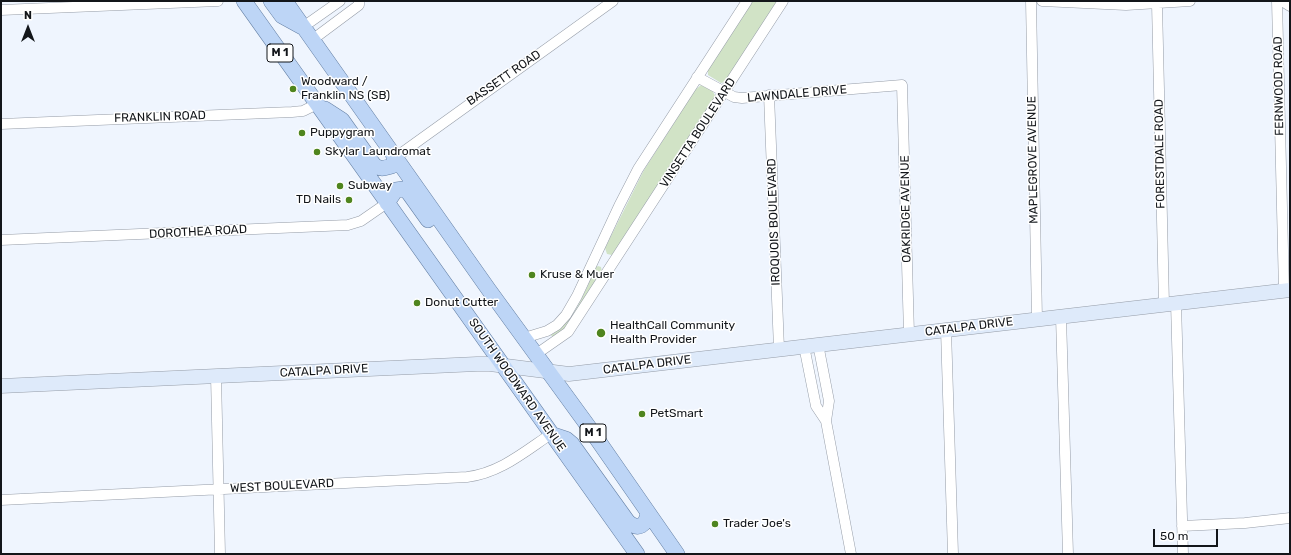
<!DOCTYPE html>
<style>
body{margin:0}
#map{position:relative;width:1291px;height:555px;overflow:hidden;background:#eff5fe;font-family:Rubik,sans-serif}
canvas{display:block}
.frame{position:absolute;inset:0;border:2px solid #13161a;pointer-events:none}
.north{position:absolute;left:8px;top:8px;width:40px;height:40px;-webkit-text-stroke:3px #fff;paint-order:stroke;rotate:0deg;font-size:11px;font-weight:700;line-height:16px;text-align:center;color:#13161a}
.north::after{content:'';display:block;margin:auto;width:14px;height:18px;background:#13161a;clip-path:polygon(50% 0,100% 100%,50% 72%,0 100%)}
.scale{position:absolute;left:1153px;top:529px;width:65px;height:18px;box-sizing:border-box;border:2px solid #13161a;border-top:0;padding-left:5px;font-size:12px;line-height:14px;white-space:nowrap;color:#13161a;-webkit-text-stroke:3px #fff;paint-order:stroke}
</style>
<div id="map">
<canvas width="1291" height="555"></canvas>
<div class="frame"></div>
<div class="north">N</div>
<div class="scale">50 m</div>
</div>
<script>
const context = document.querySelector('canvas').getContext('2d');
context.lineJoin = 'round';
function fill(path, color) { context.fillStyle = color; context.fill(path, 'evenodd'); }
function stroke(path, color, width, dash) { context.strokeStyle = color; context.lineWidth = width; context.lineCap = dash ? 'butt' : 'round'; context.setLineDash(dash || []); context.stroke(path); }
function write(font, color, halo, rows, align = 'center') {
  context.font = font + ' Rubik,sans-serif'; context.lineWidth = 3; context.setLineDash([]); context.textBaseline = 'middle'; context.strokeStyle = halo; context.fillStyle = color; for (const [text, x, y, turn = 0] of rows) {
    context.save(); context.translate(x, y); context.rotate((+turn || 0) * Math.PI / 180); context.textAlign = isNaN(turn) ? turn : align; if (halo) context.strokeText(text, 0, 0); context.fillText(text, 0, 0); context.restore();
  }
}
fill(new Path2D(`
 M752 1H779L725 82 721 83 708 75V69Z
 M701 85 712 90 716 97 612 255 607 254 605 248 644 170 695 90Z
 M598 266 601 267 602 272 563 332 553 338 551 335C575 321 585 292 595 268Z`), '#d1e3c6');
const street = new Path2D(`
 M1031 1 1037 319
 M1042 1 1126 5 1190 1
 M1277 1 1284 291
 M1282 1 1290 6
 M1157 4 1164 305
 M1 10 218 1
 M303 27 340 1
 M312 40 359 5V1
 M697 77 734 97 742 98 902 85 909 334
 M769 95 779 349
 M1 124 292 112 303 111 317 104
 M396 157 613 1
 M1 240 348 225 361 221 387 203
 M1176 303 1183 554
 M1061 317 1068 554
 M946 330 953 554
 M524 338 547 331 557 325 566 315 577 296 619 206 638 169 747 1
 M818 344 829 401 826 421 851 554
 M804 346 816 406 826 421
 M535 355 568 332 783 1
 M216 376 220 554
 M1 500 467 477C500 473 524 452 551 434
 M1182 526 1245 523 1290 518`);
const secondary = new Path2D(`
 M1 386 477 364H490L569 374 1290 290`);
const primary = new Path2D(`
 M244 1 637 554
 M271 1 282 16 302 27
 M285 1 489 290 588 426 677 554
 M325 109 342 120 374 165C381 170 384 168 392 166L396 157
 M387 203 396 190 403 189 408 192 428 220
 M554 435 566 439 572 444 628 522C639 531 646 525 648 513`);
stroke(street, '#959ca7', 11);
stroke(secondary, '#959ca7', 15);
stroke(primary, '#6580a5', 16);
stroke(street, '#fff', 10);
stroke(secondary, '#deeafa', 14);
stroke(primary, '#bdd5f6', 15);
for (const [x, y, r, color] of [
 [293,89,4,"#4f851e"],
 [302,133,4,"#4f851e"],
 [317,152,4,"#4f851e"],
 [340,186,4,"#4f851e"],
 [349,200,4,"#4f851e"],
 [532,275,4,"#4f851e"],
 [417,303,4,"#4f851e"],
 [601,333,5,"#4f851e"],
 [642,414,4,"#4f851e"],
 [715,524,4,"#4f851e"]
]) { const dot = new Path2D(); dot.arc(x, y, r, 0, 2 * Math.PI); context.fillStyle = color; context.fill(dot); stroke(dot, '#fff', 1.5); }
for (const [x, y, w] of [
 [280,53,26],
 [593,433,26]
]) { const box = new Path2D(); box.roundRect(x - w / 2, y - 9, w, 18, 3); context.fillStyle = '#fff'; context.fill(box); stroke(box, '#13161a', 1); }
write('bold 11px', '#13161a', null, [
 ["M 1",280,53],
 ["M 1",593,433]
]);
write('12px', '#13161a', '#fff', [
 ["BASSETT ROAD",504,78,-35],
 ["FERNWOOD ROAD",1279,86,-91],
 ["LAWNDALE DRIVE",797,94,-5],
 ["FRANKLIN ROAD",160,117,-2],
 ["VINSETTA BOULEVARD",698,133,-57],
 ["FORESTDALE ROAD",1160,154,-91],
 ["MAPLEGROVE AVENUE",1033,160,-91],
 ["OAKRIDGE AVENUE",906,209,-91],
 ["IROQUOIS BOULEVARD",774,222,-92],
 ["DOROTHEA ROAD",198,232,-3],
 ["CATALPA DRIVE",969,327,-7],
 ["CATALPA DRIVE",647,365,-7],
 ["CATALPA DRIVE",324,371,-3],
 ["SOUTH WOODWARD AVENUE",517,385,55],
 ["WEST BOULEVARD",282,486,-3]
]);
write('12px', '#13161a', '#fff', [
 ["Woodward /",301,82],
 ["Franklin NS (SB)",301,96],
 ["Puppygram",310,133],
 ["Skylar Laundromat",325,152],
 ["Subway",348,186],
 ["TD Nails",341,200,"right"],
 ["Kruse & Muer",540,275],
 ["Donut Cutter",425,303],
 ["HealthCall Community",610,326],
 ["Health Provider",610,340],
 ["PetSmart",650,414],
 ["Trader Joe's",723,524]
], 'left');
</script>
